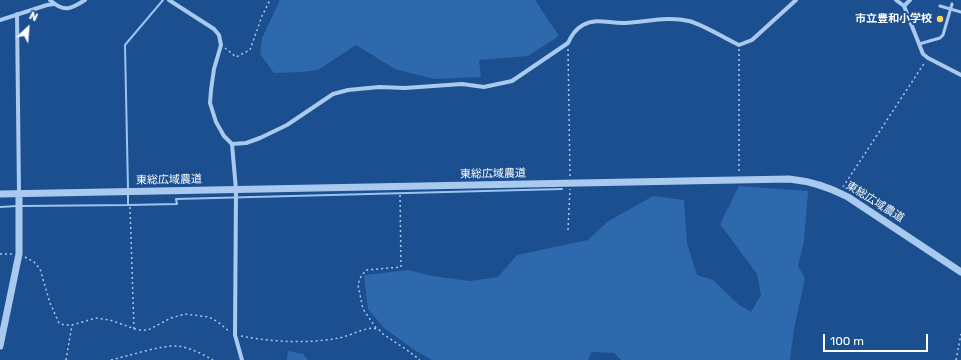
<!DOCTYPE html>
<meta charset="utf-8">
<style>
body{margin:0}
#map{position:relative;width:961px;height:360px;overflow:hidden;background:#1b4f8f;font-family:Rubik,sans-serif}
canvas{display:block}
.north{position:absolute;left:8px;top:8px;width:40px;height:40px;-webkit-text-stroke:3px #1b4f8f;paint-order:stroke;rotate:26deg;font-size:11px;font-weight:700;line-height:16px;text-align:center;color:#fff}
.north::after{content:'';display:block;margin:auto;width:14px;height:18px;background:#fff;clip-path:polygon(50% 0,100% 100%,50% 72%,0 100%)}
.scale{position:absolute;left:823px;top:334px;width:105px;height:18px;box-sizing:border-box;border:2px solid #fff;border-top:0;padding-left:5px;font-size:12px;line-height:14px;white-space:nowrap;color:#fff;-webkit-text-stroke:3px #1b4f8f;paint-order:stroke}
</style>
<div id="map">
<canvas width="961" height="360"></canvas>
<div class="north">N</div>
<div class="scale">100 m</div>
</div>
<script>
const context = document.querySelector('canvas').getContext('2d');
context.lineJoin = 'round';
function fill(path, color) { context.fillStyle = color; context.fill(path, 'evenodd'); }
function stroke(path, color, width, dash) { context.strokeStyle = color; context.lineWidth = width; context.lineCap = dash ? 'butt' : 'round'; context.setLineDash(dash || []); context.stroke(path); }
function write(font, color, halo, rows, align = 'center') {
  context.font = font + ' Rubik,"Noto Sans JP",sans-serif'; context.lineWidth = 4; context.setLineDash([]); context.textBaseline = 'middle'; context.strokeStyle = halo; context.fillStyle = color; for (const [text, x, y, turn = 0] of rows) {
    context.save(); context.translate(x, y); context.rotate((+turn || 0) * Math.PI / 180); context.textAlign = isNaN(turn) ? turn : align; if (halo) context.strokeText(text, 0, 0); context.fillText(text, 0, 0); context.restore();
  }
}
fill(new Path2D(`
 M280 0H535L559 36 528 56 479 60 481 77 434 79 395 69 356 45 318 70 302 72 274 73 260 54 262 38Z
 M739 186 808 191 804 241 798 266 805 278 794 329 790 360H621L614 353 592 352 588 360H432L416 351 384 328 368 309 364 275 409 270 432 276 470 281 498 277 517 255 588 240 607 222 653 196 684 200 687 243 697 275 713 280 738 304 751 312 761 295 757 274 720 224Z
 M288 351 303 354 308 360H287Z`), '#2e69ad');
stroke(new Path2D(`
 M128 189 125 45 163 0
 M128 205 177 204 176 199 562 189
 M22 206 128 205V193
 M0 207 17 206`), '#9cc4f0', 2);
stroke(new Path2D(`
 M225 48 236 57 250 50 262 16 270 0
 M568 49 570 177
 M739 49V173
 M843 187 925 62
 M130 207 134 329
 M568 230 570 189
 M0 254H12
 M25 257 34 262 40 269 50 303 59 323 64 325H72L96 318 110 320 138 330H148L171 318 185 314 209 317 218 322 230 332
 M376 328 363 309 358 285 360 278 366 270 401 267 400 193
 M241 336C273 342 307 344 339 338 352 336 375 320 383 334L407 350 420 360
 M66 360 72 325
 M111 360C129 356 160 345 178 346 191 348 202 354 213 360
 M956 360 961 334`), '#a9c9ee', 1.5, [2, 3]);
stroke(new Path2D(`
 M940 6 961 12
 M919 44 940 38 943 35 952 4`), '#a9c9ee', 3);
stroke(new Path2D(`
 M50 0C64 13 71 9 85 0
 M169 0 214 29 219 35 221 45 214 69 211 90 210 103 216 122 224 136 232 144 236 190 235 335 242 360
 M896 0 904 6 923 54 928 58 961 75
 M904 6 910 0
 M17 14 19 194
 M0 20 47 5 54 4
 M232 144 246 143 260 138 287 125 333 94 348 90 379 87 405 88 462 84 484 87 512 81 568 43C571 36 576 29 583 25 597 17 610 24 625 23 647 22 667 16 689 21 704 25 724 38 739 45L752 40 796 0`), '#a9c9ee', 4);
stroke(new Path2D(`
 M0 194 789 179C810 181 829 187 848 197L961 272
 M0 346 19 254V194`), '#a9c9ee', 7);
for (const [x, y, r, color] of [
 [940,19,4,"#ffd166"]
]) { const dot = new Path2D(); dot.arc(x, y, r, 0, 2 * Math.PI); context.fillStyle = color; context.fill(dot); stroke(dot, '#1b4f8f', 1.5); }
write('bold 11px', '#fff', '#1b4f8f', [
 ["市立豊和小学校",932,19]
], 'right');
write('11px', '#fff', '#1b4f8f', [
 ["東総広域農道",493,174,-1],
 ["東総広域農道",169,180,-1],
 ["東総広域農道",875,202,32]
]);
</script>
